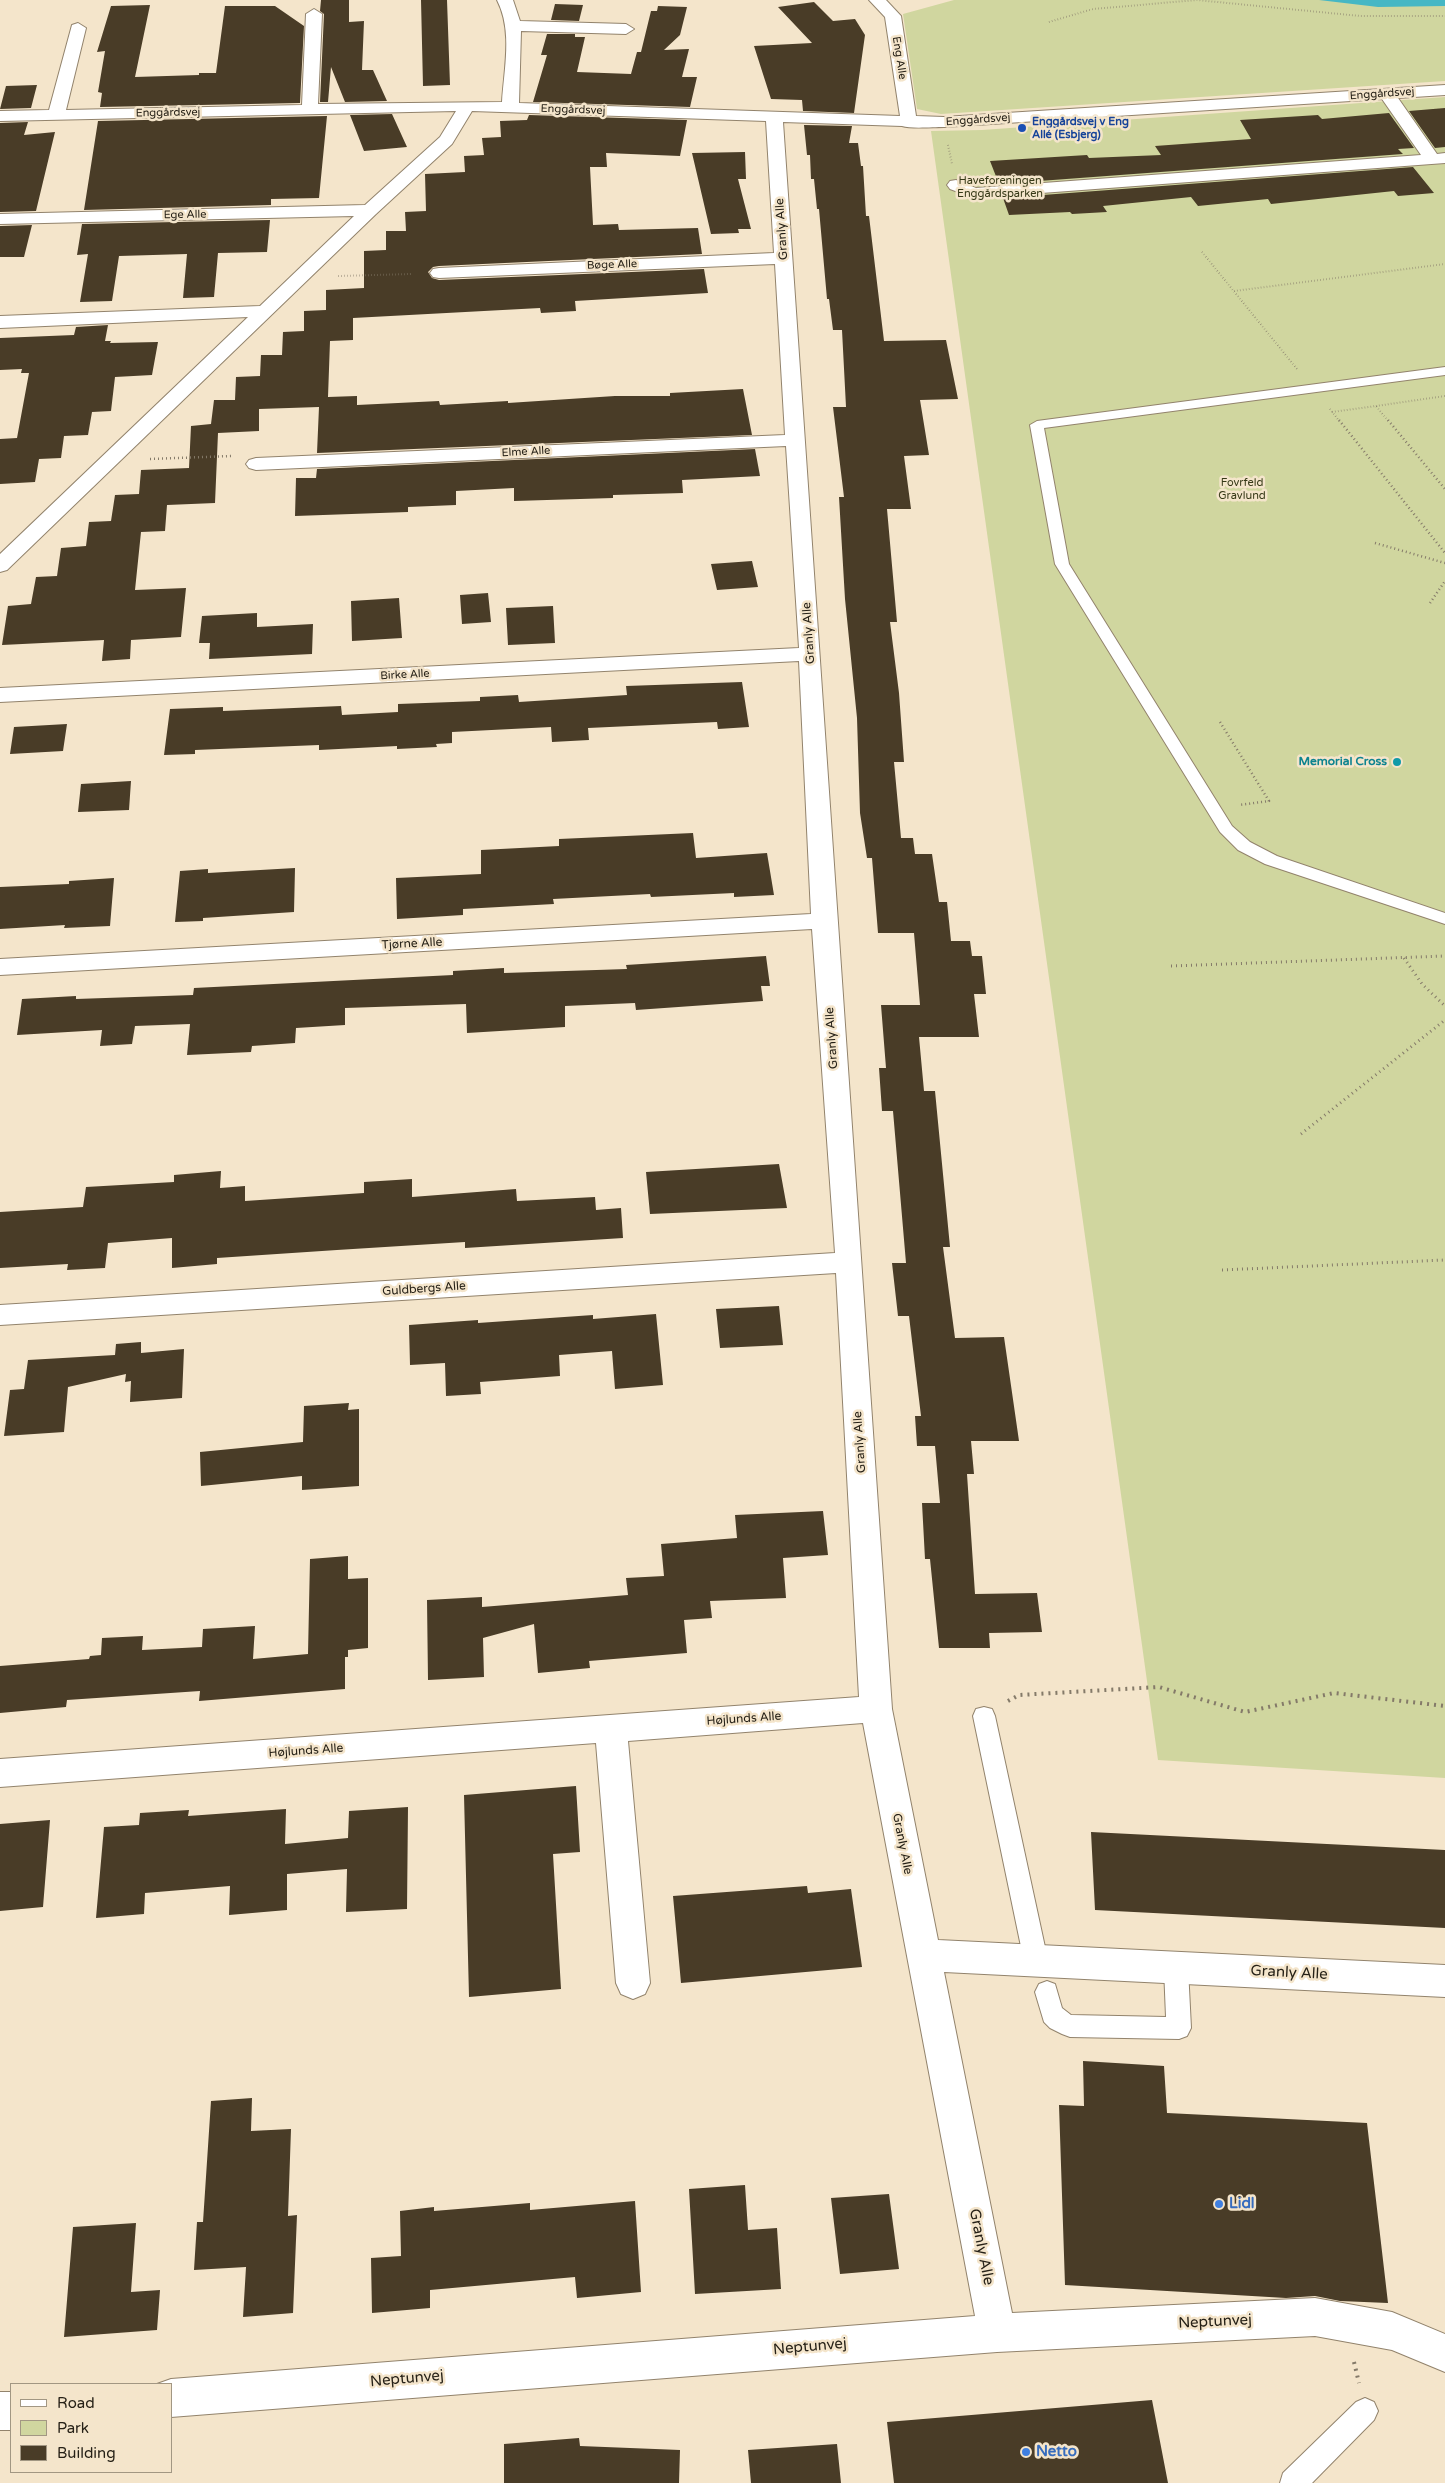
<!DOCTYPE html>
<meta charset="utf-8">
<style>
body{margin:0}
#map{position:relative;width:1445px;height:2483px;overflow:hidden;background:#f4e5cb;font-family:"Varela Round",sans-serif}
canvas{display:block}
.legend{position:absolute;left:10px;top:2383px;width:162px;height:90px;box-sizing:border-box;background:#f4e5cb;border:1px solid #a29783;margin:0;padding:6px 9px;list-style:none;font-size:15px;color:#262117}
.legend li{display:flex;align-items:center;gap:10px;height:25px}
.legend b{width:25px;border:1px solid #a29783}
</style>
<div id="map">
<canvas width="1445" height="2483"></canvas>
<ul class="legend">
<li><b style="height:6px;background:#fff"></b>Road</li>
<li><b style="height:14px;background:#d0d69f"></b>Park</li>
<li><b style="height:14px;background:#493c27"></b>Building</li>
</ul>
</div>
<script>
const context = document.querySelector('canvas').getContext('2d');
context.lineJoin = 'round';
function fill(path, color) { context.fillStyle = color; context.fill(path, 'evenodd'); }
function stroke(path, color, width, dash) { context.strokeStyle = color; context.lineWidth = width; context.lineCap = dash ? 'butt' : 'round'; context.setLineDash(dash || []); context.stroke(path); }
function write(font, color, halo, rows, align = 'center') {
  context.font = font + ' "Varela Round",sans-serif'; context.lineWidth = 5; context.setLineDash([]); context.textBaseline = 'middle'; context.strokeStyle = halo; context.fillStyle = color; for (const [text, x, y, turn = 0] of rows) {
    context.save(); context.translate(x, y); context.rotate((+turn || 0) * Math.PI / 180); context.textAlign = isNaN(turn) ? turn : align; if (halo) context.strokeText(text, 0, 0); context.fillText(text, 0, 0); context.restore();
  }
}
fill(new Path2D(`
 M954 0H1445V81L941 114 917 109 903 14Z
 M1445 97V1778L1158 1760 931 131 982 130Z`), '#d0d69f');
fill(new Path2D(`
 M1319 0H1445V6L1378 7Z`), '#46b7c4');
fill(new Path2D(`
 M321 0H349V22L364 21 362 70H373L387 101 345 102 331 67 328 102H320L324 14 320 11Z
 M421 0H447L450 85 423 86Z
 M814 2 833 21 855 19 865 35 854 113 803 111 802 100 771 99 754 46 812 43 778 7Z
 M555 4 583 5 579 21 551 20Z
 M150 5 135 77 199 75V73H216L225 6H275L304 26 300 103 100 107 102 93 98 92 105 51 97 52 111 6Z
 M658 6 687 7 680 35 664 50 689 49 682 77H697L690 107 533 102 547 55H541L547 34H575V37H585L577 72 631 74 637 52H641L651 11H657Z
 M37 85 31 108 0 109 6 86Z
 M1445 108V147L1435 148 1409 111Z
 M1389 113 1414 148 1398 149 1403 154 999 184 990 161 1087 155 1089 158 1161 155 1155 146 1251 139 1240 120 1318 115 1322 119Z
 M392 114 407 147 364 151 350 115Z
 M529 115 687 120 680 156 606 153 607 167H590L593 225 618 224 619 230 698 228 702 254 439 266 433 267 428 272 432 278 439 280 704 269 708 293 575 301 576 311 541 313 540 308 353 318V340L330 341 328 397 357 396V405L439 401 440 405 508 401V403L615 396H670V393L743 389 752 435 317 453 319 407 259 409V431L218 433 215 503 167 505 165 531 141 532 135 590 186 588 181 637 131 640 130 659 102 661 104 640 2 645 8 606 31 604 36 577 57 576 61 548 86 546 89 522 111 521 115 495 139 494 141 470 189 468 191 426 211 424 214 400H235L236 377 260 376 261 355H282L283 332 304 331V311L326 310V290L364 288V251L386 250V231H406L405 212 426 211 425 174 465 172 464 156 484 155 482 138 501 137 500 121 527 120Z
 M327 116 319 198 271 199V205L84 210 98 121Z
 M28 122 24 135 55 132 36 211 0 212V123Z
 M804 125 852 126 849 143H858L861 166H863L866 216H869L884 341 946 340 958 399 920 400 929 455 904 456 911 509H887L897 622H890L899 693 904 762H894L901 838H913L915 854H932L939 902H947L951 941H970L972 956H982L986 994H974L979 1037H919L924 1091H935L950 1247H943L955 1338 1004 1337 1019 1441H971L974 1474H967L975 1594 1037 1593 1042 1632 989 1633 990 1648H939L930 1559H925L922 1503H940L935 1446H917L915 1416H921L909 1316H898L892 1263H906L893 1111H882L879 1068H886L881 1005H920L914 933H878L872 858H867L860 813 857 718 845 599 839 497H844L833 407H846L842 330H833L829 299H827L819 209H817L814 179H811L810 155H807Z
 M745 152 746 179H738L751 229H738L739 233 711 234 692 153Z
 M1413 167 1434 193 1398 196 1394 191 1271 204 1268 199 1198 206 1191 197 1103 206 1107 212 1072 214 1070 212 1009 215 1003 198Z
 M270 220 267 252 218 253 214 297 183 298 187 254 119 256 112 301 80 302 88 254 77 255 82 224Z
 M32 225 24 257H0V226Z
 M108 325 105 341H111L110 343 158 342 152 375 115 377 111 411 92 412 88 435 64 436 61 458 39 459 35 482 0 484V439L17 438 29 373H21L22 369 0 370V338L74 335 76 327Z
 M755 449 760 476 682 480 683 493 613 495V498L514 501V488L456 491V505L408 507V512L295 516 296 478H316L317 469Z
 M752 561 758 587 717 590 711 564Z
 M488 593 491 622 462 624 460 595Z
 M399 598 402 638 352 641 351 601Z
 M553 606 555 643 508 645 506 608Z
 M257 613V627L313 624 312 654 209 659 210 643H199L202 616Z
 M742 682 749 727 718 729 717 722 588 728 589 740 552 742 551 727 452 732V743L436 744 437 747 397 749V746L319 750V745L195 750V754L164 755 170 709 223 707V711L341 706 342 715 398 712V704L480 701V697L518 695 519 702 627 695 626 686Z
 M67 724 63 751 10 754 14 727Z
 M131 781 129 810 78 812 81 784Z
 M693 833 696 858 767 853 774 895 734 897V893L651 897 650 894 553 899 554 904 463 909V915L397 919 396 878 481 874V850L559 846V839Z
 M295 868 294 912 203 918V921L175 922 180 871 208 869V873Z
 M114 878 110 926 64 928 65 925 0 929V887L69 884V881Z
 M766 956 770 986H761L763 1001 636 1010 635 1003 565 1006V1027L467 1033 466 1004 345 1008V1025L296 1028 295 1043 252 1046 251 1052 187 1055 190 1024 135 1026 132 1044 100 1046 102 1030 17 1035 22 999 76 996V999L193 995 194 988 453 975V971L504 968V973L627 969 626 965Z
 M779 1164 787 1208 650 1214 646 1172Z
 M221 1171 220 1188 245 1186V1201L364 1193V1182L412 1179V1197L516 1189 517 1201 595 1197 596 1210 621 1208 623 1238 465 1248V1242L337 1250 217 1258V1264L172 1268V1238L108 1243 105 1268 67 1270 68 1264 0 1268V1212L83 1207 86 1187 174 1182V1175Z
 M779 1306 783 1345 720 1348 716 1309Z
 M656 1314 663 1385 615 1389 612 1351 559 1355 560 1376 480 1382 481 1394 446 1396 445 1363 410 1365 409 1325 478 1320V1323L593 1315V1319Z
 M141 1342V1353L184 1349 182 1398 130 1402 131 1381 125 1382 126 1374 68 1387 64 1432 4 1436 10 1390 24 1389 28 1360 115 1355 116 1344Z
 M349 1403 348 1410 359 1409V1486L302 1490V1476L201 1486 200 1452 303 1442 304 1406Z
 M823 1511 828 1555 783 1558 786 1598 710 1601 712 1618 684 1620 687 1653 589 1661 590 1668 538 1673 534 1624 483 1638 484 1677 428 1680 427 1600 482 1597V1607L628 1595 626 1578 664 1576 661 1544 737 1538 735 1515Z
 M348 1556V1579L368 1578V1648L348 1650V1657H345V1689L199 1701 200 1691 67 1700 66 1707 0 1713V1666L89 1659 90 1656 101 1655 102 1638 143 1636 142 1650 202 1647 203 1629 255 1626 253 1659 308 1654 310 1559Z
 M576 1786 580 1852 553 1854 561 1989 469 1997 464 1795Z
 M408 1807 407 1909 346 1912 347 1869 287 1874V1910L229 1915 230 1886 145 1893 144 1914 96 1918 104 1827 139 1825 140 1813 189 1810 188 1816 286 1809 285 1844 348 1838 349 1811Z
 M50 1820 43 1907 0 1911V1824Z
 M1091 1832 1445 1850V1928L1095 1910Z
 M807 1886 808 1893 851 1889 862 1967 681 1983 673 1896Z
 M1083 2061 1164 2066 1167 2113 1367 2123 1388 2303 1340 2301 1315 2296 1286 2298 1065 2285 1059 2105 1084 2106Z
 M252 2098 251 2131 291 2129 288 2216 297 2215 293 2313 243 2317 246 2267 194 2270 197 2222H203L211 2101Z
 M745 2185 748 2230 777 2228 781 2289 695 2294 689 2189Z
 M889 2194 899 2269 840 2274 831 2198Z
 M635 2201 641 2292 577 2298 575 2277 430 2290V2308L372 2313 371 2258 401 2256 400 2211 434 2207V2211L530 2203V2210Z
 M136 2223 131 2292 160 2290 157 2330 64 2337 73 2227Z
 M1152 2400 1168 2483H894L887 2422Z
 M579 2438 580 2446 680 2450 679 2483H504V2444Z
 M837 2444 841 2483H751L748 2450Z`), '#493c27');
const lane = new Path2D(`
 M1445 367V375L1044 428 1069 564 1232 826 1250 842 1277 856 1445 913V924L1265 864 1238 850 1220 832 1055 564 1030 425 1037 421Z
 M984 1707 992 1709 995 1716 1048 1961 1044 1969 1036 1972 1028 1969 1024 1961 973 1716 976 1709Z
 M1176 1957 1184 1960 1188 1968 1191 2028 1187 2036 1179 2039 1070 2037 1062 2034 1050 2028 1044 2022 1035 1992 1039 1984 1047 1981 1055 1984 1062 2008 1071 2015 1166 2017 1164 1968 1168 1960Z
 M1365 2398 1374 2402 1378 2411 1374 2420 1312 2483H1280L1283 2473 1356 2402Z`);
const street = new Path2D(`
 M497 0H513L520 21 626 24 634 29 626 34 521 31 519 103 900 116 885 17 869 0H886L901 16 916 116 944 117 1445 85V95L1398 98 1437 154 1445 153V163L974 198 950 189 947 185 950 181 956 180 976 188 1421 155 1382 99 944 127C933 127 911 129 902 126L783 122 892 1709 938 1940 1445 1965V1997L944 1972 1012 2313 1315 2298 1392 2312 1445 2334V2372L1392 2350 1315 2336 997 2352 171 2417V2384H157L171 2379 975 2316 863 1723 628 1741 650 1983 645 1994 633 1999 621 1994 616 1983 596 1743 0 1787V1759L859 1697 836 1273 0 1325V1305L835 1253 812 929 0 975V959L811 914 799 661 0 702V688L799 648 786 446 256 470 249 468 246 464 249 460 256 458 785 435 775 264 439 278 433 277 430 273 433 269 439 268 774 253 766 121 472 111 452 144 376 214 7 570 0 572V554L248 317 0 328V316L260 306 354 216 0 224V214L365 205 440 137 456 111 0 121V111L49 110 72 25 78 23 86 28 66 110 302 105 306 14 314 9 322 14 318 104 502 102C504 69 513 31 497 0Z
 M0 2392H11V2430H0Z`);
stroke(lane, '#92836c', 2);
stroke(street, '#92836c', 2);
stroke(new Path2D(`
 M1049 22 1093 9 1197 0 1360 16H1445
 M948 145 952 164
 M1202 252 1297 369
 M338 276 411 274
 M1234 291 1445 264
 M1376 406 1445 396
 M1330 409 1340 422
 M1332 412 1376 406 1389 422`), '#847a69', 2, [0.5, 2.5]);
stroke(new Path2D(`
 M1339 420 1445 553
 M1388 420 1445 489
 M150 459 231 456
 M1375 543 1445 563
 M1430 603 1445 581
 M1220 722 1269 801 1239 805`), '#847a69', 2.5, [1, 3]);
stroke(new Path2D(`
 M1404 958 1422 984 1445 1006
 M1171 966 1445 956
 M1301 1134 1445 1020
 M1222 1270 1445 1260`), '#847a69', 3, [1, 4]);
stroke(new Path2D(`
 M1008 1701 1019 1695 1159 1687 1245 1712 1334 1693 1445 1706
 M1354 2362 1359 2383`), '#847a69', 4, [2, 5]);
fill(lane, '#fff');
fill(street, '#fff');
for (const [x, y, r, color] of [
 [1022,128,5,"#1a4fb4"],
 [1397,762,5,"#0f9aa8"],
 [1219,2204,5,"#3f7fe0"],
 [1026,2452,5,"#3f7fe0"]
]) { const dot = new Path2D(); dot.arc(x, y, r, 0, 2 * Math.PI); context.fillStyle = color; context.fill(dot); stroke(dot, '#f4e5cb', 2); }
write('11px', '#262117', '#f4e5cb', [
 ["Eng Alle",899,58,81],
 ["Enggårdsvej",1382,94,-4],
 ["Enggårdsvej",573,110,2],
 ["Enggårdsvej",168,113,-1],
 ["Enggårdsvej",978,120,-4],
 ["Ege Alle",185,215,-1],
 ["Bøge Alle",612,265,-2],
 ["Elme Alle",526,452,-3],
 ["Birke Alle",405,675,-3]
]);
write('bold 11px', '#164399', '#f4e5cb', [
 ["Enggårdsvej v Eng",1032,122],
 ["Allé (Esbjerg)",1032,135]
], 'left');
write('11px', '#363917', '#f4e5cb', [
 ["Haveforeningen",1000,181],
 ["Enggårdsparken",1000,194],
 ["Fovrfeld",1242,483],
 ["Gravlund",1242,496]
]);
write('12px', '#262117', '#f4e5cb', [
 ["Granly Alle",782,229,-94],
 ["Granly Alle",809,633,-94],
 ["Tjørne Alle",412,944,-3],
 ["Granly Alle",832,1038,-94],
 ["Guldbergs Alle",424,1289,-4],
 ["Granly Alle",860,1442,-94],
 ["Højlunds Alle",744,1719,-4],
 ["Højlunds Alle",306,1751,-4],
 ["Granly Alle",902,1844,79]
]);
write('bold 12px', '#0d838f', '#f4e5cb', [
 ["Memorial Cross",1387,762]
], 'right');
write('15px', '#262117', '#f4e5cb', [
 ["Granly Alle",1289,1973,3],
 ["Granly Alle",981,2247,79],
 ["Neptunvej",1215,2322,-3],
 ["Neptunvej",810,2347,-5],
 ["Neptunvej",407,2379,-5]
]);
write('bold 15px', '#366cbe', '#f4e5cb', [
 ["Lidl",1229,2204],
 ["Netto",1036,2452]
], 'left');
</script>
